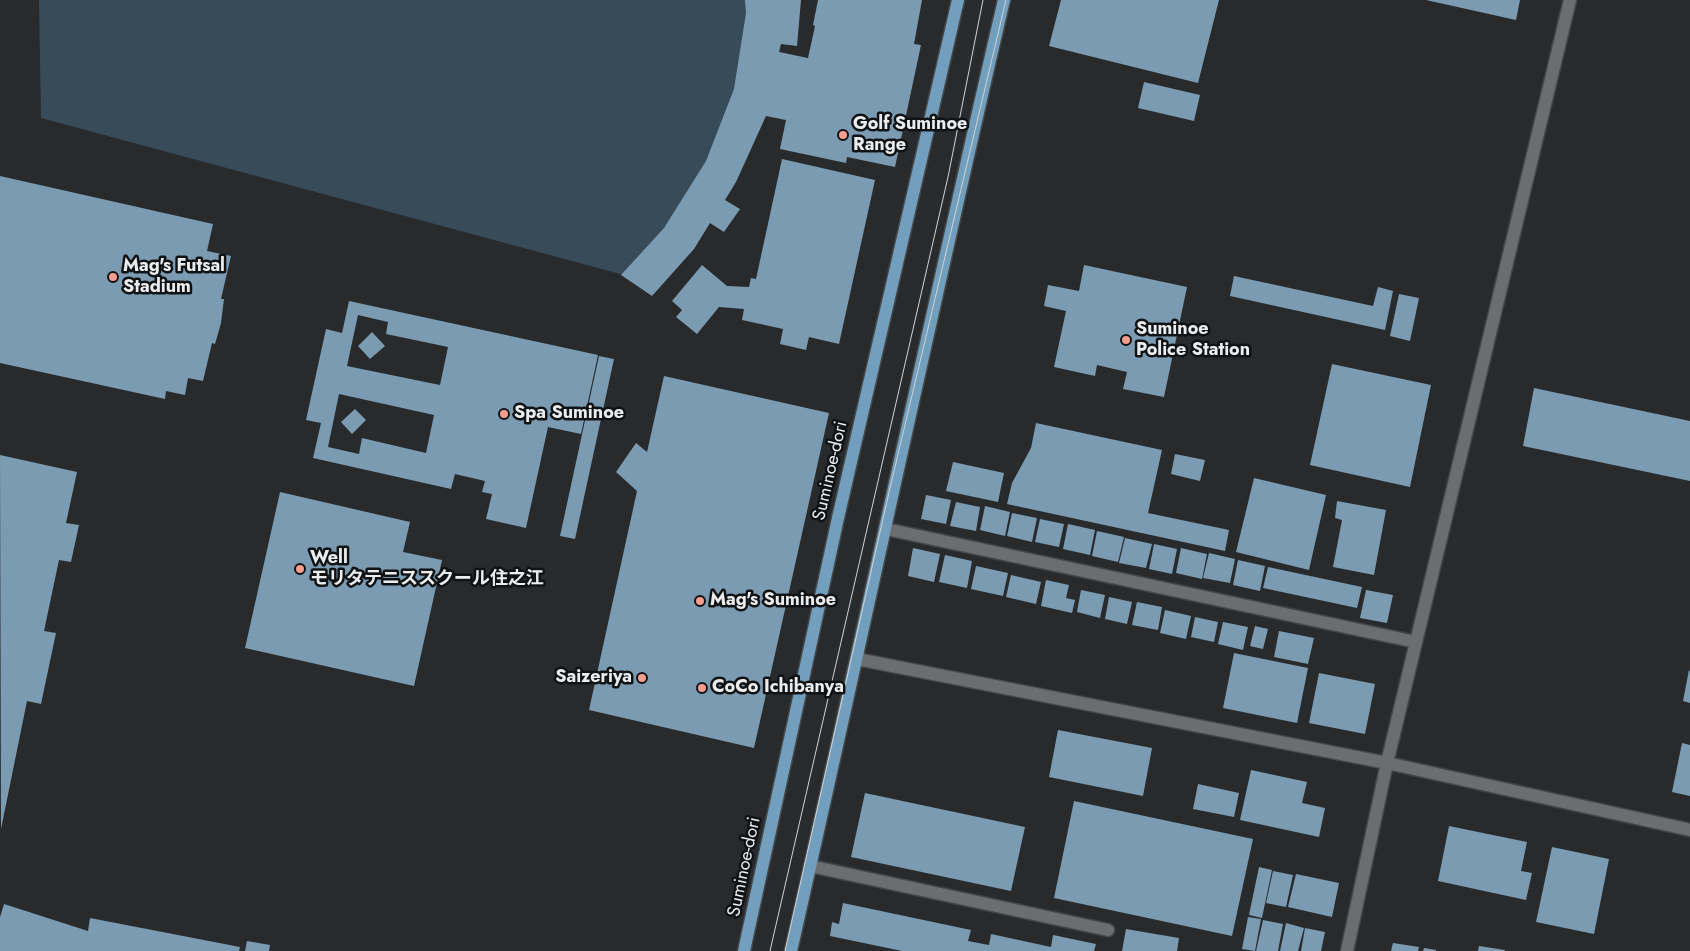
<!DOCTYPE html>
<meta charset="utf-8">
<style>
body{margin:0}
canvas{display:block;background:#282a2c}
</style>
<canvas width="1690" height="951"></canvas>
<script>
const context = document.querySelector('canvas').getContext('2d');
context.lineJoin = 'round';
function fill(path, color) { context.fillStyle = color; context.fill(path, 'evenodd'); }
function stroke(path, color, width, dash) { context.strokeStyle = color; context.lineWidth = width; context.lineCap = dash ? 'butt' : 'round'; context.setLineDash(dash || []); context.stroke(path); }
function write(font, color, halo, rows, align = 'center') {
  context.font = font + ' Jost,"Noto Sans JP",sans-serif'; context.lineWidth = 5; context.setLineDash([]); context.textBaseline = 'middle'; context.strokeStyle = halo; context.fillStyle = color; for (const [text, x, y, turn = 0] of rows) {
    context.save(); context.translate(x, y); context.rotate((+turn || 0) * Math.PI / 180); context.textAlign = isNaN(turn) ? turn : align; if (halo) context.strokeText(text, 0, 0); context.fillText(text, 0, 0); context.restore();
  }
}
fill(new Path2D(`
 M39 0H747L748 15 737 91 708 161 680 209 624 275 41 118Z`), '#384b58');
fill(new Path2D(`
 M745 0H801L797 46 781 44 779 52 808 58 815 26 813 25 818 0H922L914 44 921 45 895 167 847 157 846 163 780 149 786 120 766 116 736 182 725 200 740 209 724 232 710 223 694 249 652 296 621 275 664 228 706 161 734 89 746 13Z
 M1061 0H1219L1198 83 1049 46Z
 M1426 0H1520L1516 20Z
 M1144 82 1200 95 1194 121 1138 108Z
 M782 159 875 180 839 344 809 337 806 350 780 344 783 329 742 320 744 309 719 307 697 334 676 317 682 310 672 301 702 265 727 286 749 287 751 278 756 279Z
 M0 176 213 224 207 251 231 256 221 299H224L221 323 215 344 212 343 203 381 188 378 185 395 166 391 165 399 0 363Z
 M1084 265 1187 287 1164 397 1123 389 1127 372 1097 365 1095 376 1054 367 1066 311 1044 306 1048 285 1079 291Z
 M1234 276 1373 306 1378 287 1393 291 1385 330 1230 296Z
 M1399 294 1419 298 1410 341 1390 336Z
 M349 301 598 355 581 434 548 427 526 528 486 519 492 494 482 492 485 481 455 474 451 489 313 458 321 423 306 420 326 329 342 333ZM358 315 388 322 386 334 448 347 440 385 347 366ZM339 394 434 415 426 453 362 438 359 454 328 447Z
 M372 332 385 346 370 359 358 346Z
 M599 356 614 359 575 539 560 536Z
 M1332 364 1431 385 1410 487 1310 465Z
 M664 376 829 413 754 748 589 710 637 491 616 472 636 443 647 452Z
 M1534 388 1690 421V481L1523 446Z
 M355 409 366 420 352 434 341 422Z
 M1036 423 1162 450 1148 513 1229 530 1225 551 1007 504 1012 483 1031 448Z
 M1175 454 1205 460 1200 481 1171 474Z
 M0 455 77 472 66 523 79 525 71 562 59 560 44 631 56 633 41 704 27 701 1 829Z
 M953 462 1004 473 998 502 946 491Z
 M1254 478 1326 495 1309 570 1236 552Z
 M280 492 410 522 403 552 442 560 414 686 245 648Z
 M926 495 951 500 946 524 921 519Z
 M1337 501 1386 510 1374 575 1333 567 1342 520 1335 518Z
 M956 502 980 507 976 531 950 526Z
 M985 506 1010 512 1005 536 980 530Z
 M1012 513 1037 518 1032 542 1007 536Z
 M1040 519 1064 524 1059 547 1035 542Z
 M1068 524 1095 530 1090 555 1063 549Z
 M1097 531 1124 537 1118 562 1092 556Z
 M1125 538 1152 544 1146 568 1119 563Z
 M1154 544 1177 549 1172 574 1149 569Z
 M913 548 940 554 934 582 908 576Z
 M1181 548 1207 554 1202 579 1176 573Z
 M1209 553 1235 559 1230 583 1203 578Z
 M945 555 972 561 967 588 939 582Z
 M1238 560 1265 566 1260 591 1233 585Z
 M976 566 1008 573 1003 596 971 589Z
 M1268 567 1362 587 1357 608 1263 588Z
 M1011 575 1041 582 1036 604 1006 597Z
 M1046 580 1069 585 1066 598 1075 600 1072 613 1041 606Z
 M1081 590 1105 595 1100 618 1077 612Z
 M1366 590 1393 595 1387 623 1360 618Z
 M1109 597 1132 602 1127 624 1105 619Z
 M1137 602 1162 607 1158 630 1132 625Z
 M1165 610 1191 616 1186 639 1160 633Z
 M1195 617 1218 622 1214 642 1191 637Z
 M1223 622 1248 627 1243 650 1218 644Z
 M1255 626 1268 629 1263 649 1250 646Z
 M1279 631 1314 638 1308 664 1274 657Z
 M1234 653 1308 668 1297 723 1223 708Z
 M1689 670 1690 671V703L1683 701Z
 M1319 673 1375 684 1365 734 1309 723Z
 M1058 730 1152 748 1143 796 1049 777Z
 M1682 743 1690 745V796L1672 792Z
 M1251 770 1307 782 1302 803 1325 808 1319 837 1240 820Z
 M1198 784 1239 793 1234 817 1193 809Z
 M865 793 1025 827 1011 891 851 857Z
 M1074 801 1253 839 1232 936 1054 898Z
 M1449 826 1527 842 1521 871 1532 873 1526 900 1438 881Z
 M1552 847 1609 859 1594 934 1536 922Z
 M1259 867 1272 870 1262 918 1249 915Z
 M1273 871 1293 875 1286 907 1266 903Z
 M1296 874 1339 883 1332 917 1288 907Z
 M843 903 971 930 968 941 989 945 991 934 1051 947 1053 935 1096 944 1094 951H902L830 936 832 922 839 924Z
 M4 904 88 931 90 918 240 947 239 951H0V917Z
 M1248 917 1261 919 1255 951 1242 949Z
 M1263 920 1283 924 1278 951H1256Z
 M1286 923 1304 928 1298 951H1280Z
 M1305 928 1325 932 1321 951H1301Z
 M1126 929 1179 938 1177 951H1122Z
 M247 941 270 945 269 951H245Z
 M1393 943 1419 947 1418 951H1391Z
 M1479 946 1505 950V951H1478Z
 M1424 948 1436 950V951H1423Z`), '#7a9bb2');
const minor = new Path2D(`
 M886 529 1416 642
 M857 659 1387 763 1690 830
 M810 866 1108 930
 M1347 951 1387 763 1570 0`);
const major = new Path2D(`
 M744 951 838 518 958 0
 M791 951C863 634 930 316 1004 0`);
stroke(minor, '#444748', 15);
stroke(major, '#444748', 15);
stroke(minor, '#6b6e70', 12);
stroke(major, '#729fbe', 12);
stroke(new Path2D(`
 M770 951 948 177 983 0
 M785 951 890 488 1006 0`), '#d0d2d3', 1);
for (const [x, y, r, color] of [
 [843,135,5,"#f59d8e"],
 [113,277,5,"#f59d8e"],
 [1126,340,5,"#f59d8e"],
 [504,414,5,"#f59d8e"],
 [300,569,5,"#f59d8e"],
 [700,601,5,"#f59d8e"],
 [642,678,5,"#f59d8e"],
 [702,688,5,"#f59d8e"]
]) { const dot = new Path2D(); dot.arc(x, y, r, 0, 2 * Math.PI); context.fillStyle = color; context.fill(dot); stroke(dot, '#111213', 2); }
write('bold 18px', '#eaeced', '#111213', [
 ["Golf Suminoe",853,125],
 ["Range",853,146],
 ["Mag's Futsal",123,267],
 ["Stadium",123,288],
 ["Suminoe",1136,330],
 ["Police Station",1136,351],
 ["Spa Suminoe",514,414],
 ["Well",310,559],
 ["モリタテニススクール住之江",310,580],
 ["Mag's Suminoe",710,601],
 ["Saizeriya",632,678,"right"],
 ["CoCo Ichibanya",712,688]
], 'left');
write('18px', '#eaeced', '#111213', [
 ["Suminoe-dori",831,471,-77],
 ["Suminoe-dori",745,867,-78]
]);
</script>
